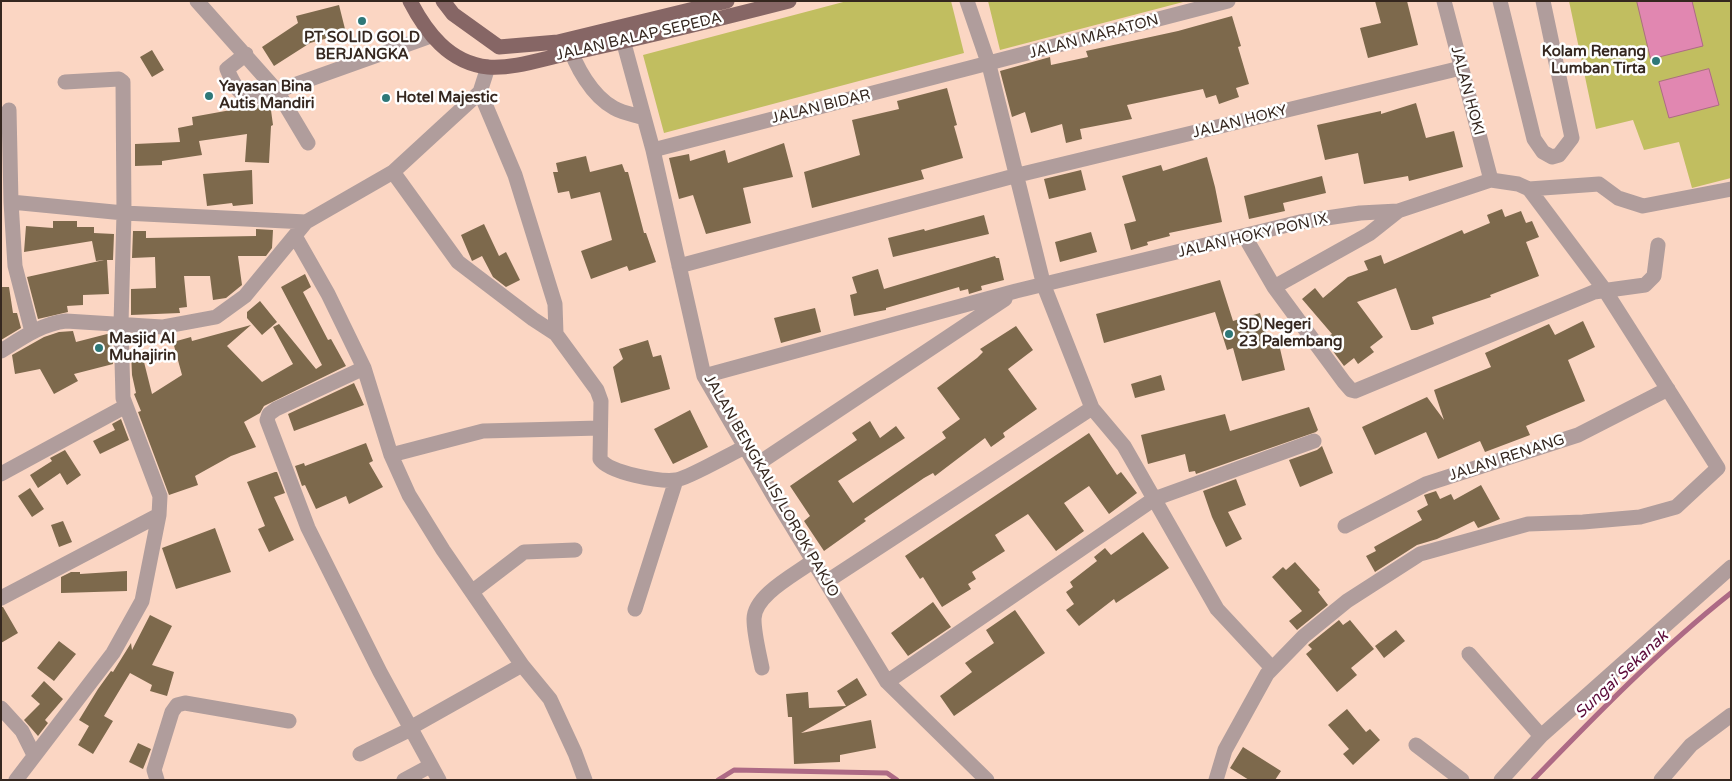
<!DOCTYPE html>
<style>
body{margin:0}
#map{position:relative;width:1732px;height:781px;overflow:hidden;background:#fbd6c3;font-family:"Varela Round",sans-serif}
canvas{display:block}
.frame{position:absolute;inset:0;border:2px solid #35271f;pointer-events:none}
</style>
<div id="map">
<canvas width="1732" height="781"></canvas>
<div class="frame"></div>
</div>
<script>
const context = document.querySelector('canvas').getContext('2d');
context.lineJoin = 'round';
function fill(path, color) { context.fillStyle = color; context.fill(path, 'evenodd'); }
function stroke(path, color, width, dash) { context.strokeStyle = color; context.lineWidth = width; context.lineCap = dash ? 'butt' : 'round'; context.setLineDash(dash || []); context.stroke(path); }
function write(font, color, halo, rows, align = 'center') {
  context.font = font + ' "Varela Round",sans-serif'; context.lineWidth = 5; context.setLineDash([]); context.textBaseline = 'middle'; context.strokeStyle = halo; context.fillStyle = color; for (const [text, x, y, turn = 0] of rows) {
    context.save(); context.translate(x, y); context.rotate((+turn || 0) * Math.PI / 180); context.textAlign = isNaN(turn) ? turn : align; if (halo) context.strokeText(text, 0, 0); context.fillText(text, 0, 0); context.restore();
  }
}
fill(new Path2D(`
 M847 1H951L964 53 664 133 643 55Z
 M988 1H1187L1000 50Z
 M1569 1H1731V178L1692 188 1679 142 1644 150 1633 120 1596 129Z`), '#c1be60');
const water = new Path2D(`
 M1637 1H1692L1703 46 1651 59Z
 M1709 69 1719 105 1669 118 1659 82Z`);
fill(water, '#e187b1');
stroke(water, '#ad6a85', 1);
stroke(new Path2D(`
 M718 780 734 770 887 773 897 780
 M1533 780C1596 715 1660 649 1731 593`), '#ad6a85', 5);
fill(new Path2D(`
 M1375 1H1407L1418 45 1368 58 1360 28 1381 23Z
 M339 5 346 33 310 43 274 66 262 47 298 23 296 16Z
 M1232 16 1241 46 1238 47 1249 84 1236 88 1239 97 1219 104 1216 95 1206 98 1203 89 1127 105 1132 119 1080 129 1082 139 1066 143 1062 124 1031 133 1025 112 1012 117 1000 71 1050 57 1051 65 1088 57 1086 51 1178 31Z
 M152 50 164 70 152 77 140 57Z
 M947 88 957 125 954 126 963 158 921 170 924 179 812 208 804 172 860 155 852 120 899 109 897 101Z
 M270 103 273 125 271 126 269 163 245 162 247 134 199 141 202 155 162 161V165L135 166V144L180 142 178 128 193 125 192 117Z
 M1416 103 1426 138 1454 131 1463 167 1409 181 1408 176 1364 184 1358 153 1325 160 1317 125 1381 111V114Z
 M784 143 793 177 743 188 751 223 706 234 693 195 679 199 669 158 689 154 690 161 725 150 728 163Z
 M586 156 590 172 622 164 625 172H628L644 233H646L656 262 629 271 627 266 591 279 581 251 612 240 600 192 571 199 569 191 558 193 553 172H558L556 163Z
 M1207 157 1215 187 1222 222 1169 233 1170 236 1147 242 1148 245 1131 250 1124 224 1136 221 1122 176 1161 165 1163 171Z
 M252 170 253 204 233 206 232 203 207 206 203 174Z
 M1081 170 1086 190 1049 199 1044 179Z
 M1322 176 1326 193 1283 203 1285 211 1249 219 1244 196Z
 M1502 209 1505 217 1521 211 1526 223 1532 221 1539 237 1526 242 1539 276 1490 295 1491 297 1432 317 1434 324 1417 330H1411L1396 288 1357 302 1383 337 1370 347 1374 352 1358 364 1354 358 1344 366 1324 339 1332 334 1302 299 1315 288 1323 298 1348 277 1368 270 1364 261 1381 255 1384 264 1462 230 1464 234 1490 223 1487 215Z
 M984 215 989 234 893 257 888 238 924 229 925 231Z
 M53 221H77V227H94V233L114 234 113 260H107L109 294 83 295V305L67 306 68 312 38 319 27 277 104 260 96 261 92 241 24 252 26 226 53 228Z
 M484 224 499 256 506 252 520 280 506 287 493 277 482 256 472 261 461 235Z
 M256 229 273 230 272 248 266 256H238L242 285 226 298 213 300 210 276H184L187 307 179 308 180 313 131 315V289L156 288 155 257 132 258 133 231H146V238L256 236Z
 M1091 232 1097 252 1060 262 1055 242Z
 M995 256 996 258H999L1004 280 981 286 982 290 969 294 968 289 960 291 959 287 886 308V310L854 316 850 295 857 293 852 277 878 269 884 289Z
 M305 274 311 287 303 292 328 340 331 339 346 366 264 406 260 413 244 422 256 447 231 456 195 476 198 485 169 495 138 412 141 411 134 394 136 393 132 375 131 352 141 350 152 394 182 375 173 342 191 337 192 341 251 325 227 346 262 382 293 364 273 327 279 324 316 369 322 365 281 287Z
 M1220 280 1233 321 1260 313 1269 342 1278 340 1285 370 1242 381 1233 348 1227 350 1215 312 1104 343 1096 314Z
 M1 287H9L13 313H17L21 328 1 340Z
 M260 301 277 322 262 335 247 318V312Z
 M815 308 821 332 781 343 774 318Z
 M1583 321 1595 347 1568 360 1585 401 1526 426 1530 435 1485 452 1480 441 1438 459 1426 432 1375 455 1362 427 1427 397 1444 420 1434 390 1491 367 1485 353 1549 324 1555 335Z
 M1016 326 1033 350 1008 369 1037 409 1003 433 1005 437 991 447 985 438 935 476 933 473 924 478 864 519 866 521 824 551 804 521 810 516 790 486 857 440 852 433 870 421 880 438 896 426 905 438 838 481 853 503 946 438 942 432 960 419 937 388 977 358 983 352 980 349Z
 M73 331 76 342 111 333 113 364 74 374 78 381 54 394 40 369 15 374 12 355 44 337 59 332Z
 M648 340 653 357 661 355 670 389 621 403 613 367 623 359 619 349Z
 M1161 375 1165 390 1135 398 1131 384Z
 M354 383 364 405 294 431 288 414Z
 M1309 407 1318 430 1316 432 1196 474 1195 471 1189 472 1185 454 1148 464 1141 435 1225 414 1230 431Z
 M690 410 708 447 673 464 654 429Z
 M121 419 129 440 100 454 93 441 115 430 112 424Z
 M1089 433 1117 475 1121 472 1137 493 1109 514 1089 486 1064 503 1084 531 1056 551 1028 514 995 535 1005 551 972 572 976 579 968 584 971 589 942 607 923 577 920 579 905 556Z
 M366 443 373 461 369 463 383 487 349 504 346 496 316 509 305 485 302 486 295 466 304 463 305 466Z
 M1322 446 1333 473 1300 487 1289 460 1317 450Z
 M65 450 81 475 67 485 60 473 38 488 30 475 52 461 50 458Z
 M275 472H277L285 493 274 497 294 540 269 552 258 529 265 526 247 482Z
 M1236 479 1246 505 1228 512 1242 539 1226 547 1212 517 1203 491Z
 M1481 485 1500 519 1478 528 1474 521 1437 539 1417 545 1375 572 1366 556 1376 551 1374 547 1422 520 1417 511 1428 505 1424 495 1436 491 1440 499 1451 494 1454 500Z
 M30 488 44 509 32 517 18 496Z
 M63 521 72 542 59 547 51 525Z
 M215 528 231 572 176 589 162 548Z
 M1143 532 1169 568 1116 603 1114 599 1079 626 1066 610 1074 604 1066 592 1073 587 1070 582 1097 561 1094 557 1105 548 1111 555Z
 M1295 562 1320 590 1318 592 1328 605 1297 630 1289 621 1302 611 1272 577 1283 567 1286 570Z
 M127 571V591L61 593V577L71 572H80V574Z
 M933 602 951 627 908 656 891 633Z
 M1 607H3L18 633 1 643Z
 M1015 610 1045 653 954 716 940 696 972 672 965 663 994 643 986 630Z
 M150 615 172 626 152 665 174 672 167 696 150 691 152 685 130 673 104 716 113 721 93 754 78 745 89 726 79 720 98 689 111 671 113 672 131 643 132 650Z
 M1339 620 1343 625 1350 620 1374 649 1351 668 1357 675 1337 692 1306 654 1312 649 1308 645Z
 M1396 630 1405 641 1384 658 1375 646Z
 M59 641 76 654 54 681 37 668Z
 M857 678 867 695 801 733 871 720 876 748 840 755V762L794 764 792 717H788L786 694 808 692 809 708 846 706 837 691Z
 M44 681 63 699 45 720 48 723 38 736 24 720 40 704 31 696Z
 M1347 709 1366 732 1370 729 1380 740 1353 765 1343 754 1349 749 1328 725Z
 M138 743 151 749 143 769 129 762Z
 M1243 747 1281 771 1275 780H1249L1230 768Z`), '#7d694c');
stroke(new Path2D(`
 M197 1 277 91 431 36
 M967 1 989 65 1044 286 1092 408 1124 446 1217 609 1272 668
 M1444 1 1491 180
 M1500 1 1534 139 1543 152 1552 157 1559 155 1572 138 1543 1
 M620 29 653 150 704 376 773 495 887 682 987 780
 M568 42C575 66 592 96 614 108 623 113 635 115 644 118
 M246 54 227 69C240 100 247 101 277 91L308 143
 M480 92 515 175 555 304 556 334 597 390 601 401 600 459C609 473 660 482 676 480 687 479 732 453 745 447
 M9 110 11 202
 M653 150 1228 1
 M393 172 458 262 533 319 556 334
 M1529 189 1599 184 1618 198 1643 206 1731 189
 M295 236 328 294 364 368 391 455 409 495 443 550 522 665 550 699 575 753 585 780
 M1245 237 1274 287 1344 382 1351 390 1355 391 1594 292 1645 285 1654 276 1658 245
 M679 266 1018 175 1461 68
 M1274 287 1369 234 1398 211
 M32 332 15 266 11 202 124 213 306 222
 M1 351C22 338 41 324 66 321L162 327 216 317 245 296 306 222 393 172 480 92 488 67
 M364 368 276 409 269 414 267 420 308 528 380 672 439 780
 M704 376 1016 291 1300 222 1360 213 1398 211 1491 180 1518 184 1529 189 1604 289 1718 468 1676 507 1640 517 1583 522 1528 524 1420 554 1347 601 1304 636 1267 674 1225 750 1216 780
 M391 455 483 431 600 428
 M756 465 1005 299
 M1 474 126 406
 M1345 526 1426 484 1578 435 1668 389
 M826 582 1092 408
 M473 591 524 552 575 550
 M1 598 159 515
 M635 609 676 480
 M1469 654 1541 736
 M762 668C759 653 754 634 754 619 754 595 796 574 813 561
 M887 682 1154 499 1314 441
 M1 708 22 731 34 755
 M410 728 522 665
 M1416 745 1462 780
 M360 754 411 729
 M16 780 113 653 142 601 159 515 160 496 123 398 121 324 124 213 123 82 119 79 65 82
 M157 780 154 770 172 712 177 705 185 703 289 721
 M404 780 430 766
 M1501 780 1541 736 1731 567
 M1661 780 1691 745 1731 715`), '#b09d9c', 15);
stroke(new Path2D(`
 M410 1C426 32 449 63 488 67 513 69 542 59 566 54 641 38 715 20 789 1
 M443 1 453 14 499 47
 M499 47 558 42 727 1`), '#866665', 15);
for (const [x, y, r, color] of [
 [362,21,5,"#2e7878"],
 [1656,61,5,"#2e7878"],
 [209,96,5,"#2e7878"],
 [386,98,5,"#2e7878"],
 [1229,334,5,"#2e7878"],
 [99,348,5,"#2e7878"]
]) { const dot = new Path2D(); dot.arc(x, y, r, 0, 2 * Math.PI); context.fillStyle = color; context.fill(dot); stroke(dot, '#fff', 2); }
write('15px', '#35271f', '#fff', [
 ["JALAN BALAP SEPEDA",639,37,-13],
 ["JALAN MARATON",1094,37,-15],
 ["JALAN HOKI",1467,91,75],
 ["JALAN BIDAR",821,107,-14],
 ["JALAN HOKY",1240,122,-14],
 ["JALAN HOKY PON IX",1253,236,-13],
 ["JALAN RENANG",1507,458,-18],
 ["JALAN BENGKALIS/LOROK PAKJO",771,486,60]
]);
write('bold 15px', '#35271f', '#fff', [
 ["PT SOLID GOLD",362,38,"center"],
 ["BERJANGKA",362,55,"center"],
 ["Kolam Renang",1646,52,"right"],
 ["Lumban Tirta",1646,69,"right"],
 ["Yayasan Bina",219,87],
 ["Autis Mandiri",219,104],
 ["Hotel Majestic",396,98],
 ["SD Negeri",1239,325],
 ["23 Palembang",1239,342],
 ["Masjid Al",109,339],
 ["Muhajirin",109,356]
], 'left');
write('italic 16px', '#5c0b3a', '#fff', [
 ["Sungai Sekanak",1622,675,-43]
]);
</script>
